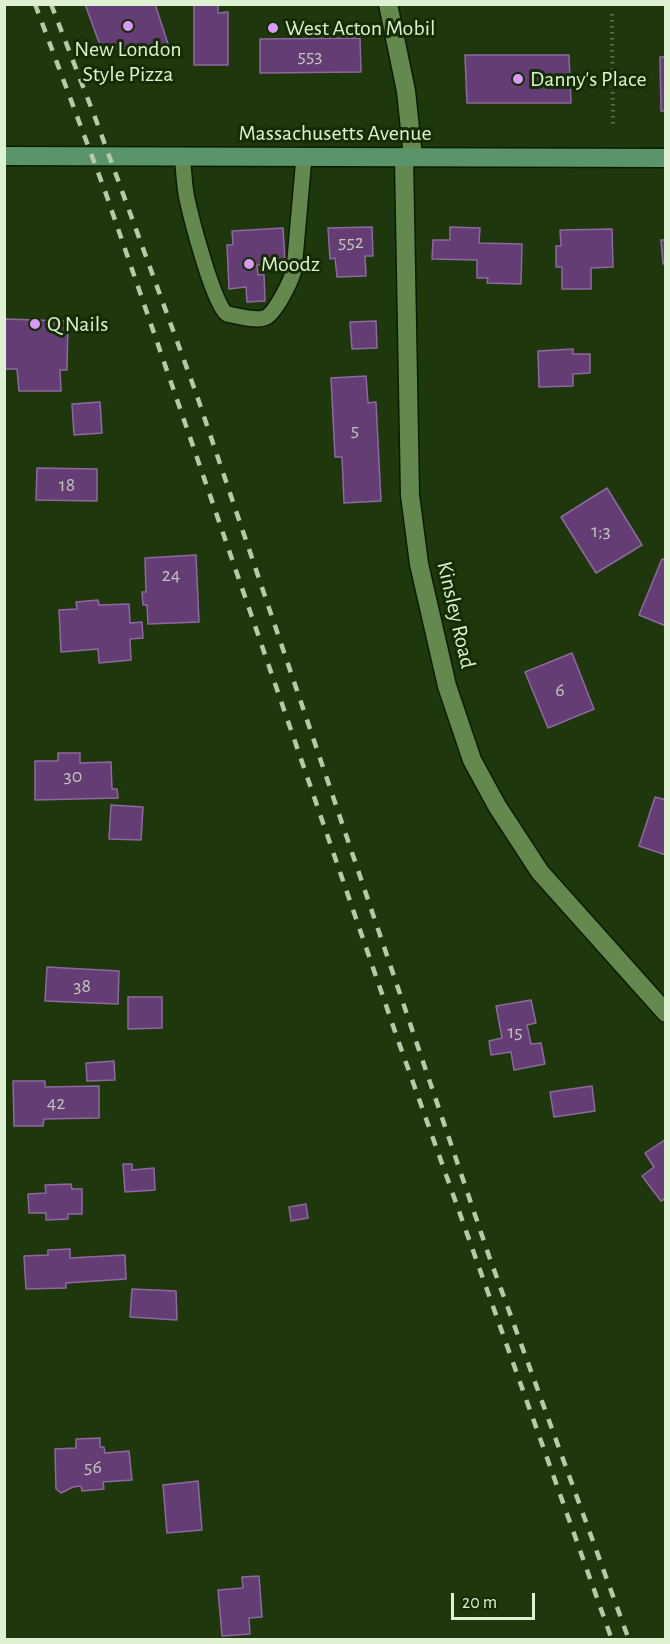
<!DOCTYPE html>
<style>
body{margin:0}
#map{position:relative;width:670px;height:1644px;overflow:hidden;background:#1e370c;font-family:"Alegreya Sans",sans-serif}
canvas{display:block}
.frame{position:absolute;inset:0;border:6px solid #def2d3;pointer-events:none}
.scale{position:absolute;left:451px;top:1593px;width:84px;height:27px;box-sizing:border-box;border:3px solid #def2d3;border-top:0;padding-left:8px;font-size:18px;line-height:21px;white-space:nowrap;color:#def2d3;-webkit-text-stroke:4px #142d02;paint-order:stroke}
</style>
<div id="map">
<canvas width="670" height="1644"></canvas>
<div class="frame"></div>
<div class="scale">20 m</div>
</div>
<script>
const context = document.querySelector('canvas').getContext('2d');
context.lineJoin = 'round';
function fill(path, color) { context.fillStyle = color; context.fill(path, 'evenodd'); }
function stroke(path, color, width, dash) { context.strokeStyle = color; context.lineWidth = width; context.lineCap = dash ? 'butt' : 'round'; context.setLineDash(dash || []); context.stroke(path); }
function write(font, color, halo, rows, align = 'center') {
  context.font = font + ' "Alegreya Sans",sans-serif'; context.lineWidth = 6; context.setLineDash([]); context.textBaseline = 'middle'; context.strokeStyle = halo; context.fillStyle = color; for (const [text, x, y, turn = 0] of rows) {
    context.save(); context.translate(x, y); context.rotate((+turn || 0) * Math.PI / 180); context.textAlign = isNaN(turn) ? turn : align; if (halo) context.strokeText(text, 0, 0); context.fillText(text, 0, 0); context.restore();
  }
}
const building = new Path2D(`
 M85 4H155L170 50 101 48Z
 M194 4H218V13L228 12V65H194Z
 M360 38 361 72 260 73V39Z
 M465 55H569L571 103H467Z
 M660 57H666V111H661Z
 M372 227 373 256H365L366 276 337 277 335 258 330 259 328 228Z
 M450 227 480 228 479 243 522 244 521 284 487 283 488 278H477V260L432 259 433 240H450Z
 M283 228 285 263 257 265 258 275 264 274 265 301 247 302 246 287 229 289 227 245H233L232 231Z
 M612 229 613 267 591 268V289H562V267H556V246H561L560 230Z
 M661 240H666V263L663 264Z
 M4 319 68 321 67 370H60L61 391H19L17 369H4Z
 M376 321 377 348 352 349 350 322Z
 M573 349V354H590V373L573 374V386L539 387 538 351Z
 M366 376 368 403 376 402 381 501 344 503 342 457H335L331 378Z
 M100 402 102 433 74 435 72 404Z
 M37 468 97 469V501L36 500Z
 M607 488 642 545 596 573 561 517Z
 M196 555 199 622 148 624 147 605H143L142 592H146L145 558Z
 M662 559 666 560V626L639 615Z
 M98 600 99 605 129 604 130 623 142 622 143 638 130 639 131 660 99 663 98 649 61 652 59 610 77 609 76 602Z
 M572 653 594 709 548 728 525 672Z
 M58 753H80V763L111 762 112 789H117L118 798 35 800V761H58Z
 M655 797 666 800V855L639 846Z
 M111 805 143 807 141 840 109 839Z
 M47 967 119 971 118 1004 45 1001Z
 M128 997H162V1028L128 1029Z
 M531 1000 536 1023 527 1025 531 1044 541 1043 545 1064 514 1070 511 1052 491 1055 489 1041 502 1038 496 1006Z
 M114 1061 115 1080 87 1081 86 1063Z
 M13 1081H45V1087L99 1086V1118L44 1119 43 1126H14Z
 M592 1086 595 1111 554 1117 550 1092Z
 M666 1139V1198L661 1201 642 1176 654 1167 645 1153Z
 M123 1164H132V1170L154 1168 155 1190 125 1192Z
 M71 1184 72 1189H82V1214H68V1219L46 1220V1213H29L28 1194 46 1193 45 1185Z
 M306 1204 308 1218 291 1221 289 1207Z
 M70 1249V1258L125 1255 126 1279 66 1283V1288L26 1289 24 1256 48 1255V1250Z
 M132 1289 176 1291 177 1320 130 1317Z
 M100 1438V1447H104L105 1453 129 1451 132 1480 103 1482 104 1489 82 1491 81 1486 73 1487 61 1493 56 1489 55 1449 76 1448V1439Z
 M198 1481 202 1530 167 1533 163 1485Z
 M259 1576 262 1617 249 1618 250 1634 222 1636 218 1590 243 1588 242 1577Z`);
fill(building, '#633d73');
stroke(building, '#8e69a0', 1.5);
const lane = new Path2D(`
 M182 156C184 170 184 185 187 199 191 217 214 307 227 314 238 316 254 321 264 318 275 315 291 281 294 270L304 157`);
const street = new Path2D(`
 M388 4 406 91 413 157
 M404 157 410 495 419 564 447 686 472 760 497 806 540 872 666 1013`);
const secondary = new Path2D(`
 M4 156 666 158`);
stroke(lane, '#0b1d01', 18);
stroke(street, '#0b1d01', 21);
stroke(secondary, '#0b1d01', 21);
stroke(new Path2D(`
 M612 14 613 124`), '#5d744d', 4, [1.5, 4.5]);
stroke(lane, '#64884e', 15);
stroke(street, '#64884e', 18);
stroke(secondary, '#5a946b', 18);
stroke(new Path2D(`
 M35 4 105 191 399 1043 612 1640
 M51 4 96 120 196 393 489 1256 629 1640`), '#b5caa8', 4.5, [10, 10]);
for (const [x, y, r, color] of [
 [128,26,6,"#d99af7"],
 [273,28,6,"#d99af7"],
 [518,79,6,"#d99af7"],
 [249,264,6,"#d99af7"],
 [35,324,6,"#d99af7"]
]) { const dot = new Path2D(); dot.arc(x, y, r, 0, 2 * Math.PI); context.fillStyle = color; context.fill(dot); stroke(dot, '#142d02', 2); }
write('20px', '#bfc5bb', null, [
 ["553",310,56],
 ["552",351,242],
 ["5",355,430],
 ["18",67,485],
 ["1;3",601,531],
 ["24",171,575],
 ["6",560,690],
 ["30",73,776],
 ["38",82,986],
 ["15",515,1032],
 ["42",56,1103],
 ["56",93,1467]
]);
write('22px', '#def2d3', '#142d02', [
 ["West Acton Mobil",285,28],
 ["New London",128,49,"center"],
 ["Style Pizza",128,74,"center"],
 ["Danny's Place",530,79],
 ["Moodz",261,264],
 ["Q Nails",47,324]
], 'left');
write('22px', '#def2d3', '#142d02', [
 ["Massachusetts Avenue",335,133],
 ["Kinsley Road",456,615,77]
]);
</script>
